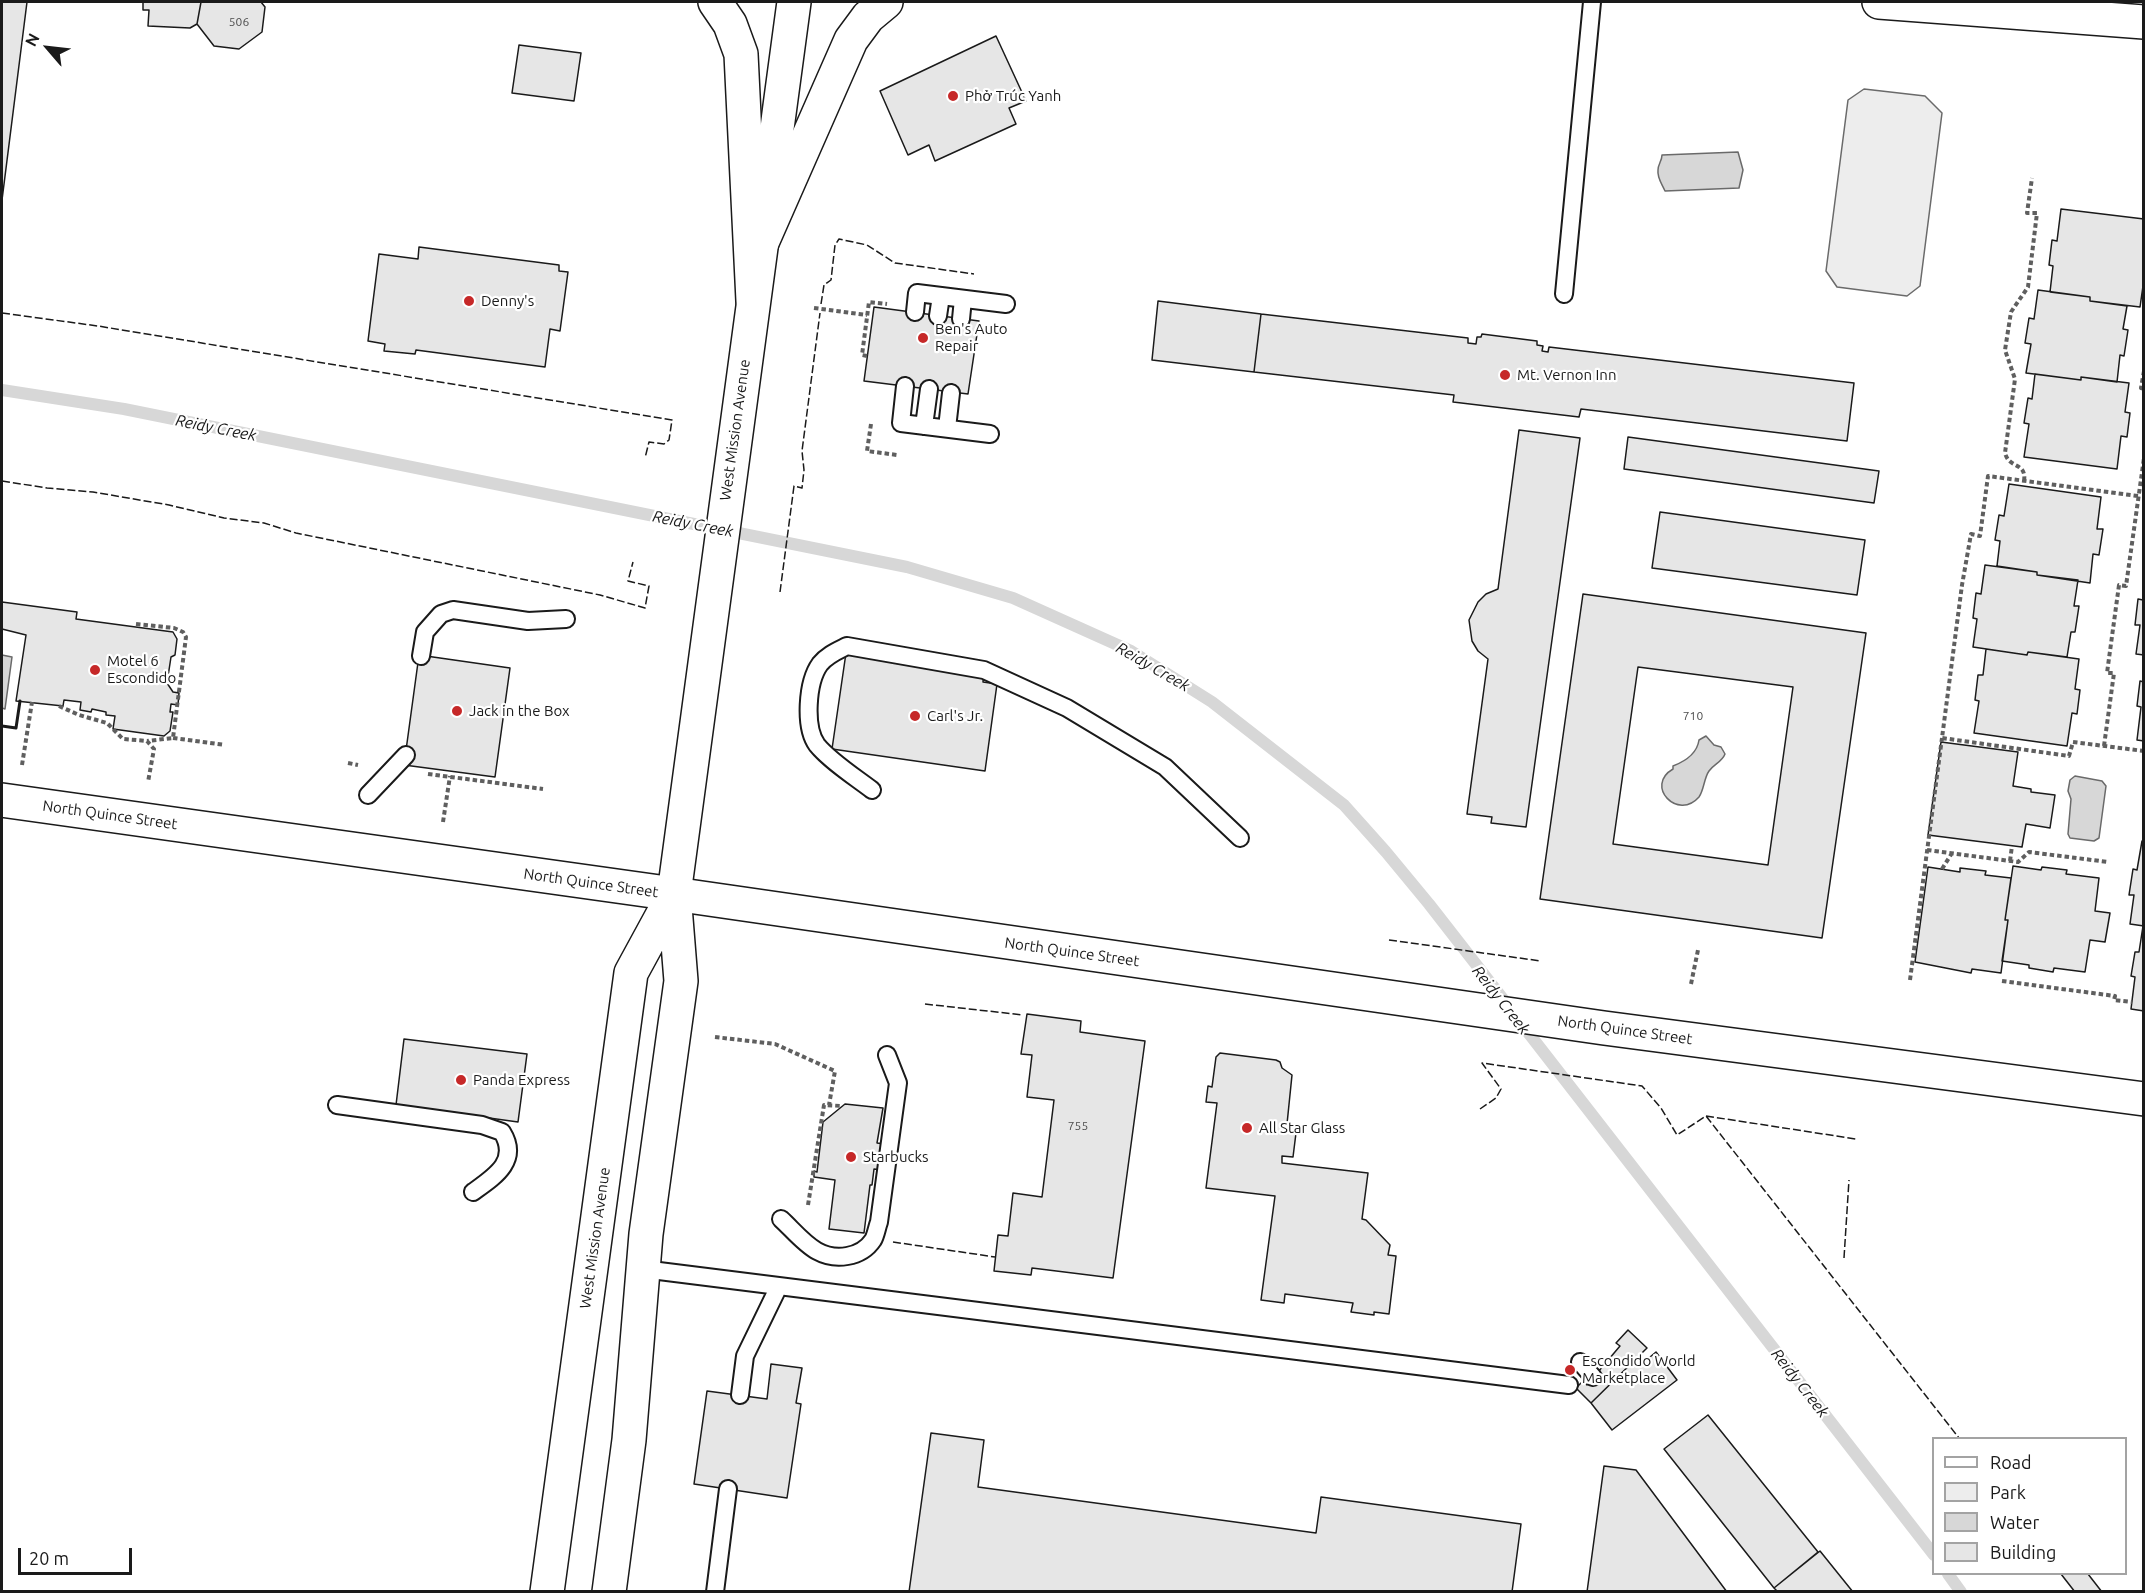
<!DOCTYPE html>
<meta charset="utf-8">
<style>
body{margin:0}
#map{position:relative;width:2145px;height:1593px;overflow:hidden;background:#fff;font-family:Ubuntu,sans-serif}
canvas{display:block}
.frame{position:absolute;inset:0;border:3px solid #1a1a1a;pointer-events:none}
.legend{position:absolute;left:1932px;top:1437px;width:195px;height:138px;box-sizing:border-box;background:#fff;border:2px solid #a3a3a3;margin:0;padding:8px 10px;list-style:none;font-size:18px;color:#1a1a1a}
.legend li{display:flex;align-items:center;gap:12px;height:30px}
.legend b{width:30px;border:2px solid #a3a3a3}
.north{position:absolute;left:18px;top:18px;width:60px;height:60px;-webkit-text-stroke:4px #fff;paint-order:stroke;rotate:298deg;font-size:16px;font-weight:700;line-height:24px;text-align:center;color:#1a1a1a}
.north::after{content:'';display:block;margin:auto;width:21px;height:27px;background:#1a1a1a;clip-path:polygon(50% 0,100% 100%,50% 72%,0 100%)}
.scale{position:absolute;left:18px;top:1548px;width:114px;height:27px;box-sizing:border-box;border:3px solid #1a1a1a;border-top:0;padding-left:8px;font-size:18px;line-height:21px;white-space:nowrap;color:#1a1a1a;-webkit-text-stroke:4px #fff;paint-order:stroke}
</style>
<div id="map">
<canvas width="2145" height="1593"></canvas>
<div class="frame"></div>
<ul class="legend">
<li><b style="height:8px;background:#fff"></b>Road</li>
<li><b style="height:16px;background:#ededed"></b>Park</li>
<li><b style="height:16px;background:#d7d7d7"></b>Water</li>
<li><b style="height:16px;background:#e6e6e6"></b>Building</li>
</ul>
<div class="north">N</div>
<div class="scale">20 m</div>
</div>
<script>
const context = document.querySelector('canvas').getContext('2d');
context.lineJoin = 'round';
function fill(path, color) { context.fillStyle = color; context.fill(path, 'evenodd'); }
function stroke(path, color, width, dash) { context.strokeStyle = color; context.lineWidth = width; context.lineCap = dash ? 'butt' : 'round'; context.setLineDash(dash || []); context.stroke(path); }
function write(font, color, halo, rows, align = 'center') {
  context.font = font + ' Ubuntu,sans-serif'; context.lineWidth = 4.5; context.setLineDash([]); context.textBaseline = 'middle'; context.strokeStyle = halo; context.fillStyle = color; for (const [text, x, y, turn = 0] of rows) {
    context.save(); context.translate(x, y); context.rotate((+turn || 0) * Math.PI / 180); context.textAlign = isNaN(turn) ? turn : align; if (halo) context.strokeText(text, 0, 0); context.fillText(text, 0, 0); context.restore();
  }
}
const green = new Path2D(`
 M1864 89 1925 96 1942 113 1920 286 1907 296 1837 287 1826 271 1848 100Z`);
fill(green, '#ededed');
stroke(green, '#6a6a6a', 1.5);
const water = new Path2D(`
 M1738 152 1743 170 1739 188 1665 191C1662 184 1657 178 1658 170 1658 164 1662 161 1662 155Z
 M2 655 12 657 5 709 2 708Z
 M1706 736 1714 745 1721 747 1725 754C1722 762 1714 764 1709 771 1704 778 1704 790 1699 797 1678 821 1644 786 1673 769V766C1686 761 1697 754 1699 740Z
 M2075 776 2102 781 2106 786 2099 838 2094 841 2070 838 2068 834 2071 799 2068 791 2070 780Z`);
fill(water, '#d7d7d7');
stroke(water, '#6a6a6a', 1.5);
stroke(new Path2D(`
 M2 390 124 409 907 567 1013 598 1131 651 1212 702 1344 805 1386 852 1429 904 1510 1008
 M1520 1022 1934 1555
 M1948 1574 1961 1592`), '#d7d7d7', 12);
const building = new Path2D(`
 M2 2H27L2 200Z
 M143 2H201L197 24 190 28 148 26 149 10H143Z
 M201 2H261L265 7 262 32 239 49 214 46 197 24Z
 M996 36 1026 101 1009 108 1016 124 935 161 929 145 908 155 880 91Z
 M519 45 581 53 574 101 512 93Z
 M2061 209 2144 219V279L2140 307 2090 301V297L2050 292 2053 266 2049 265 2052 240 2057 241Z
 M419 247 559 265V271L568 272 560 331 550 329 545 367 416 350 415 354 384 351 385 344 368 341 379 254 418 259Z
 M2038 290 2090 297V301L2127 306 2123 329 2128 330 2124 356 2120 355 2117 382 2081 377V380L2026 373 2031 344 2025 343 2029 318 2034 319Z
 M1158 301 1261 314 1254 372 1152 360Z
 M874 307 979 321 968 394 864 381Z
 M1261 314 1468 338V343L1476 344 1477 337H1481L1482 334 1537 341V345L1543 346 1542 351 1548 352 1549 347 1854 383 1847 441 1581 409 1579 417 1453 402 1454 395 1254 372Z
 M2035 374 2081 380V377L2129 383 2125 412 2130 413 2127 437 2121 436 2117 469 2024 457 2029 424 2024 423 2028 398 2032 399Z
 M1519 430 1580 438 1526 827 1491 823 1492 817 1467 814 1488 659 1478 651 1472 641 1469 620 1478 602 1486 594 1498 589Z
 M1628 437 1879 471 1874 503 1624 469Z
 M2009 484 2101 497 2097 529H2103L2099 555 2093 554 2090 583 2037 575V572L1997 566 2000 541 1995 540 1999 515 2004 516Z
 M1660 512 1865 540 1857 595 1652 568Z
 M1985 565 2037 572V575L2078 580 2074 606H2079L2075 632H2071L2067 657 2028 652 2027 655 1973 647 1977 619 1973 618 1976 593 1981 594Z
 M1583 594 1866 633 1822 938 1540 899ZM1638 667 1793 687 1768 865 1613 844Z
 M2144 596V655L2136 654 2140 625H2135L2138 599 2143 600Z
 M2 602 77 612 76 619 173 632 177 639 175 655 171 657 167 683 173 692 179 693 178 705 171 704 170 712H173L170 731 164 736 113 729 115 716 106 715V712L92 709 91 712 80 710 81 702 64 700 63 706 16 701 26 635 2 629Z
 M1986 649 2027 655 2028 652 2079 659 2075 689 2080 690 2077 714 2072 713 2067 746 1974 733 1979 701 1975 700 1978 675H1983Z
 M846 653 984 672 983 682 997 684 985 771 832 749Z
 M419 655 510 668 495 777 404 765Z
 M2140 681 2144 682V741L2137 740 2141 707 2137 706Z
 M1941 742 2018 752 2013 786 2031 789V792L2055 795 2050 828 2026 824 2022 847 1928 835Z
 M2142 841H2144V926L2130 924 2134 895H2129L2133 869 2137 870Z
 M2013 866 2041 870 2042 867 2067 870 2066 874 2099 878 2095 911 2110 913 2105 942 2090 940 2085 972 2054 968 2053 972 2029 968V965L2002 961 2008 920H2005Z
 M1928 867 1960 872V868L1986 871 1985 875 2011 878 2005 920H2008L2001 973 1972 969 1971 973 1915 962Z
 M2143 926H2144V1011L2131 1009 2135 977 2131 976 2135 952H2139Z
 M1027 1014 1081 1021 1080 1032 1145 1041 1113 1278 1032 1268 1031 1275 994 1271 998 1235 1008 1236 1013 1193 1042 1197 1054 1100 1027 1097 1032 1055 1021 1054Z
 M404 1039 527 1054 518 1122 396 1105Z
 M1220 1053 1276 1060 1280 1062 1282 1068 1292 1075 1287 1124 1297 1125 1293 1157 1282 1156V1163L1368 1173 1362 1219 1366 1220 1390 1245 1388 1255 1396 1256 1389 1314 1374 1312V1315L1351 1312 1353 1303 1285 1294 1284 1303 1261 1300 1275 1196 1206 1188 1217 1103 1206 1102 1208 1086 1212 1087 1216 1057Z
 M845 1104 883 1108 877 1143 885 1144 882 1170 874 1169 872 1185H870L864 1233 829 1229 835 1180 814 1177V1171L817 1172 823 1122Z
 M1628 1330 1647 1348 1591 1403 1576 1388 1583 1381 1587 1385 1620 1346 1616 1343Z
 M1656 1352 1677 1380 1612 1430 1591 1403 1639 1356 1644 1362Z
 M771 1364 802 1368 796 1403 801 1404 787 1498 694 1484 707 1391 767 1399Z
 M1708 1415 1818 1552 1774 1588 1664 1449Z
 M931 1433 984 1440 978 1487 1316 1533 1321 1497 1521 1524 1512 1592H909Z
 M1604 1466 1636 1470 1727 1592H1587Z
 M1820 1551 1853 1592H1778L1774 1588Z
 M2061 1574H2088L2102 1592H2075Z`);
fill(building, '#e6e6e6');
stroke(building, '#1a1a1a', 1.5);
const service = new Path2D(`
 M1564 294 1592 2
 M915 312 917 293 1006 304
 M938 316 941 296
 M961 319 963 299
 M905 386 901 423 990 434
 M924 426 929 389
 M947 428 951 393
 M421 656 425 632 441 614 453 610 528 621 566 619
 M872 790C855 777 830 761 817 745 804 727 807 682 820 664 827 655 837 651 847 646L984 670 1067 708 1165 767 1240 838
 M368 795 406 755
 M337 1105 482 1125 502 1132C520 1161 494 1177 473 1192
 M781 1219C792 1229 804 1244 817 1251 835 1261 861 1258 873 1240 876 1235 877 1227 879 1222L898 1083 887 1055
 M643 1269 1569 1385
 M1580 1362 1593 1377
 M740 1395 745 1356 779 1286
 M715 1592 728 1489`);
const tertiary = new Path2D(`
 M2 800 674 894`);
const secondary = new Path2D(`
 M674 894 1604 1028 2144 1099`);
const primary = new Path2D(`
 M547 1592 631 973 674 894
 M609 1592 629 1440 646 1234 681 981 674 894 794 2`);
const trunk = new Path2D(`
 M715 2 730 24 741 54 753 301
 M1879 2 2144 22
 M759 249 851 40 868 17 886 2`);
stroke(service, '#1a1a1a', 20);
stroke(tertiary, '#1a1a1a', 36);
stroke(secondary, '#1a1a1a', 36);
stroke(primary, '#1a1a1a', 36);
stroke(trunk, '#1a1a1a', 36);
stroke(new Path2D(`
 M814 308 867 315
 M867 356 862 355 869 302 887 304
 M2144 371 2141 388 2144 389
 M871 424 867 451 897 455
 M2024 481C2027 462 2009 469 2005 453L2015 379 2005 350 2011 312 2028 287 2037 213H2027L2032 178
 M2138 496 1988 476 1980 536 1971 534 1962 585 1942 738 2069 756 2073 742 2144 751
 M136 624 174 628 183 632 186 637 173 738 147 741
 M59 706 79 715 107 723 123 739 147 741 154 749 148 782
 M173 738 225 745
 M2104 746 2114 673H2107L2119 585 2126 586 2144 458
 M348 763 358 765
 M22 765 32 702
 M428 774 543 789
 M443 822 450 776
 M1927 850 2018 862 2029 852 2108 862
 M2010 861 2012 846
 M1942 869 1952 853
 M1910 980 1942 738
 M2002 981 2115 996 2114 1000 2132 1002
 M1691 984 1698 950
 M715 1037 775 1044 835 1071 829 1105
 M808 1205 824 1105 842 1106`), '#5f5f5f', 4, [4.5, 3]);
stroke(service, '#fff', 16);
stroke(tertiary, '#fff', 33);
stroke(secondary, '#fff', 33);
stroke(primary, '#fff', 33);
stroke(trunk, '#fff', 33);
stroke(new Path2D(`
 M821 304 824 285 831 280 835 245 839 239 867 245 895 263 974 274
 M2 313 98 326 672 420 669 440 664 444 649 442 645 458
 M2 481 47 488 93 492 169 505 224 518 264 523 296 533 600 595 645 608 649 586 628 581 633 562
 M780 592 794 486 802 488 804 470 802 451 820 313
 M1389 940 1541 961
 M925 1004 1023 1015
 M1480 1109 1496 1098 1501 1089 1482 1063 1642 1086 1661 1108 1677 1135 1706 1116 1959 1438
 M1706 1116 1856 1139
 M893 1242 995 1257
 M1844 1258 1849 1180`), '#1a1a1a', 1.5, [8, 3]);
stroke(new Path2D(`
 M2 726 16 728 20 701`), '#1a1a1a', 3);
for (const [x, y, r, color] of [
 [953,96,6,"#c62828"],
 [469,301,6,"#c62828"],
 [923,338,6,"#c62828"],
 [1505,375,6,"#c62828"],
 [95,670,6,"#c62828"],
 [457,711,6,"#c62828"],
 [915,716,6,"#c62828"],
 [461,1080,6,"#c62828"],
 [1247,1128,6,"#c62828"],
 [851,1157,6,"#c62828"],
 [1570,1370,6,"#c62828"]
]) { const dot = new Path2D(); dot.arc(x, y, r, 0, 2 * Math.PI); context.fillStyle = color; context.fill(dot); stroke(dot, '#fff', 2); }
write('12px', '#4d4d4d', null, [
 ["506",239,22],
 ["710",1693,716],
 ["755",1078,1126]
]);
write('15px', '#1a1a1a', '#fff', [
 ["Phở Trúc Yanh",965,96],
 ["Denny's",481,301],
 ["Ben's Auto",935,329],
 ["Repair",935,346],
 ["Mt. Vernon Inn",1517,375],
 ["Motel 6",107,661],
 ["Escondido",107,678],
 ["Jack in the Box",469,711],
 ["Carl's Jr.",927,716],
 ["Panda Express",473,1080],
 ["All Star Glass",1259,1128],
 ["Starbucks",863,1157],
 ["Escondido World",1582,1361],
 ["Marketplace",1582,1378]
], 'left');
write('15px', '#1a1a1a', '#fff', [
 ["West Mission Avenue",735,430,-82],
 ["North Quince Street",110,815,8],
 ["North Quince Street",591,883,8],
 ["North Quince Street",1072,952,8],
 ["North Quince Street",1625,1030,8],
 ["West Mission Avenue",595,1238,-82]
]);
write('italic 16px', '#1a1a1a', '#fff', [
 ["Reidy Creek",216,428,11],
 ["Reidy Creek",693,524,11],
 ["Reidy Creek",1153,667,30],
 ["Reidy Creek",1501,1000,52],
 ["Reidy Creek",1800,1383,52]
]);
</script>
